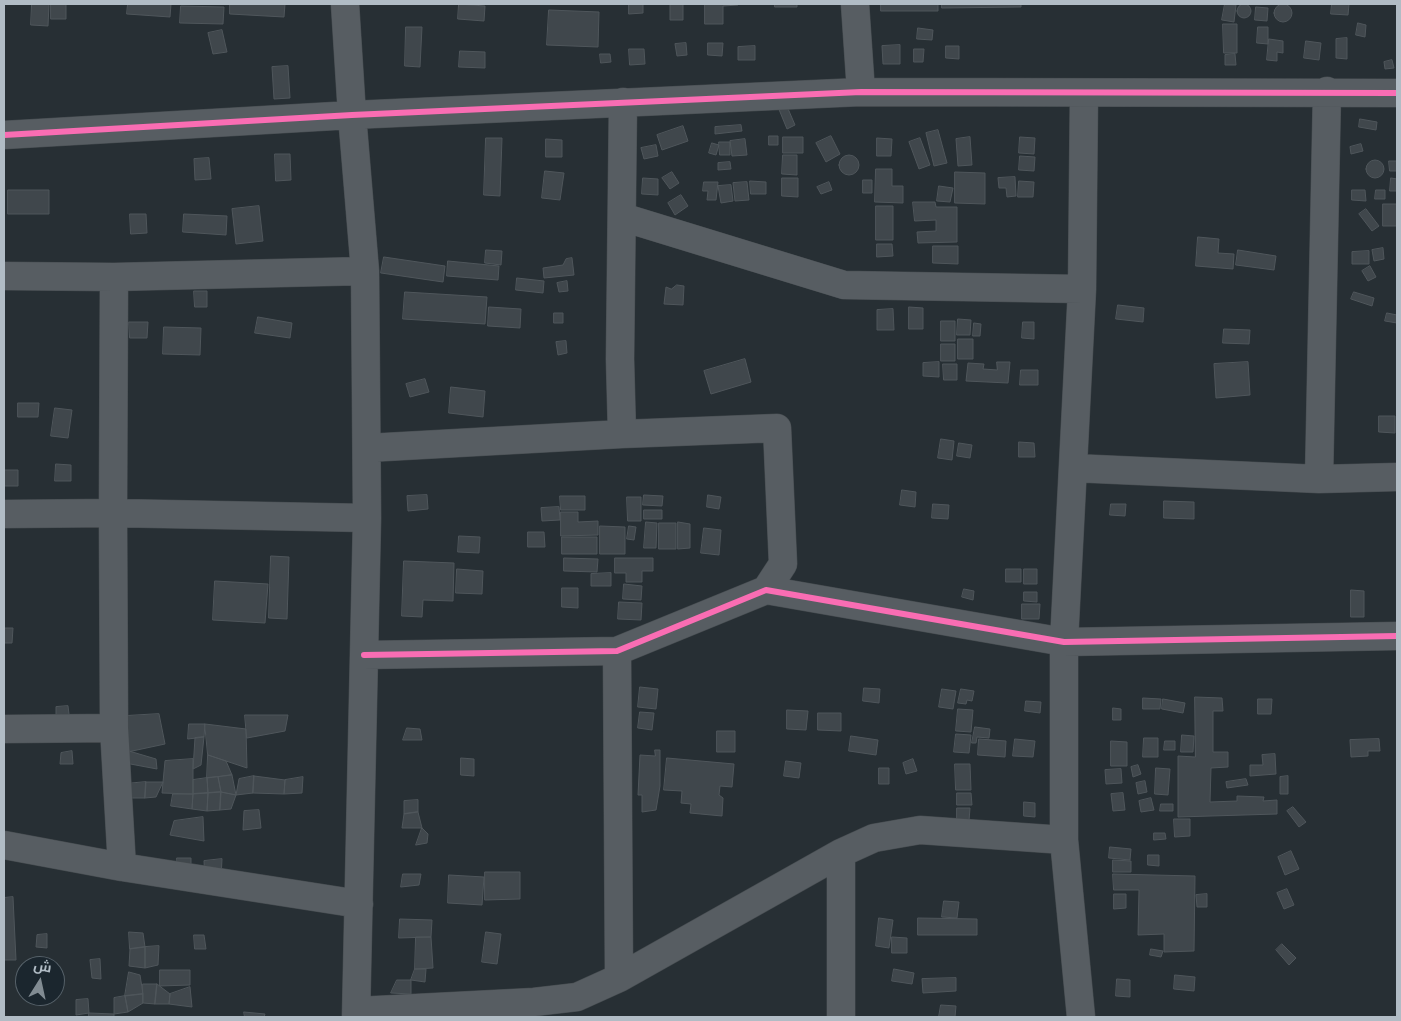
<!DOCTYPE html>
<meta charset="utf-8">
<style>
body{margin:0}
#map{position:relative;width:1401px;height:1021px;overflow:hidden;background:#272f34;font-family:Signika,Cairo,sans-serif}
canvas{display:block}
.frame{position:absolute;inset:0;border:5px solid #b1bcc5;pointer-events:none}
.north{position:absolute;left:15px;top:956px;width:50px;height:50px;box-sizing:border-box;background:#1b262e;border:1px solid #57626a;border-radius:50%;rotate:10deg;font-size:14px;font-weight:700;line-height:20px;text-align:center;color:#b1bcc5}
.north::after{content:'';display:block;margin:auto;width:18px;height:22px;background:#818b92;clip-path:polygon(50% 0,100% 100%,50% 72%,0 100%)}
</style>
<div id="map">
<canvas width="1401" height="1021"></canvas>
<div class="frame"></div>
<div class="north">ش</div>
</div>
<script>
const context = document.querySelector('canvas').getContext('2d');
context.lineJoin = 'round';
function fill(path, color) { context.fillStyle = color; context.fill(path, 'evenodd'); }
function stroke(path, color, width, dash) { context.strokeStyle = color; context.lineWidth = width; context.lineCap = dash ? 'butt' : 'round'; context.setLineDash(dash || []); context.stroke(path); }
const building = new Path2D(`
 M1237 11a7 7 0 1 1 14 0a7 7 0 1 1-14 0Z
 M32 4H49L48 26 31 25Z
 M51 4H66V19H51Z
 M128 4H171L170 17 127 14Z
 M230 4H285L284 17 230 14Z
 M459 4 485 6 484 21 458 19Z
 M629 4H643V13L629 14Z
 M683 4V20H670V5Z
 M705 4H738V5L723 6V24H705Z
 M775 4H797V7H775Z
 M881 4H938V11H881Z
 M942 4H1021V7L942 8Z
 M1225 4 1236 5 1234 22 1222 20Z
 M1332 4H1349L1348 15 1331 14Z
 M1274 13a9 9 0 1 1 18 0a9 9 0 1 1-18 0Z
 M181 6 224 7 223 24 180 23Z
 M1256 7 1268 8 1267 21 1255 20Z
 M549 10 599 12 598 47 547 45Z
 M1358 23 1366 25 1365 37 1356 35Z
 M1223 24H1237V53H1224Z
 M406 27H422L420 67 405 66Z
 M1258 27H1268V44L1257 43Z
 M918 28 933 30 932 40 917 39Z
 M222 30 227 52 213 54 208 33Z
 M1347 38V59L1336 58V39Z
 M1269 39 1283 41V53L1277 52V61L1267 60Z
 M1306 41 1321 43 1319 60 1304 58Z
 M686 43 687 55 677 56 675 44Z
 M708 43H723L722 56 708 55Z
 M900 45V64H883L882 46Z
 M755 46V60H738V47Z
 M946 46H959V59L946 58Z
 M629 49H644L645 64 630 65Z
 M914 49H924L923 62H914Z
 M460 51 485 52V68L459 67Z
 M600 54H610L611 62 601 63Z
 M1235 54 1236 65H1225V55Z
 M1392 60 1394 68 1385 69 1384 62Z
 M288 66 290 98 274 99 272 67Z
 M786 104 795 125 787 129 778 107Z
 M1360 119 1377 122 1376 130 1359 127Z
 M741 125 742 131 715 134V127Z
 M683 126 688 141 662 150 657 135Z
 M938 130 947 163 934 166 926 133Z
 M769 136H778V145H769Z
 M831 136 840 154 826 162 816 143Z
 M783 137H803V153H783Z
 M970 137 972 165 958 166 956 139Z
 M1020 137 1035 138 1034 154 1019 153Z
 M486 138H502L500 196 484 195Z
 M877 138 892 139 891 156H877Z
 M920 138 930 165 919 169 909 142Z
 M546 139 562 140V157H546Z
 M745 139 747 155 732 156 730 141Z
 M719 142H730V155H720Z
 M712 143 719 145 716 155 709 153Z
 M1361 144 1363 151 1351 154 1350 147Z
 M656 145 658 156 644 159 641 148Z
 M275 154H290L291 180 276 181Z
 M783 155H797V175L782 174Z
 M839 165a10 10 0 1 1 20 0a10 10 0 1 1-20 0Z
 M1020 156 1035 157 1034 171 1019 170Z
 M209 158 211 179 195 180 194 159Z
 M1366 169a9 9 0 1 1 18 0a9 9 0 1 1-18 0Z
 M1389 161H1397V171H1390Z
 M730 162 731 169 718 170V163Z
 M876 169H892V186H903V203L875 202Z
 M545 171 564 173 560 200 542 198Z
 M672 172 679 183 670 189 662 178Z
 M955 172 985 173V204L955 203Z
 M1015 177 1016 196 1007 197 1006 188H999L998 178Z
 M643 178 658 179V195L642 194Z
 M782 178H798V197L782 196Z
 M1391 178 1397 179V191H1390Z
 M863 180H872V193H863Z
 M750 181 766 182V194H751Z
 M1019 181 1034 182 1033 197H1018Z
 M704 182H718L716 200H707L708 191H703Z
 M747 182 749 200 735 201 733 183Z
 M829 182 832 190 821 194 817 187Z
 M731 185 733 201 721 203 718 186Z
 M939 186 953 188 950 202 937 201Z
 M8 190H49V214H8Z
 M1352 190H1365L1366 201 1352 200Z
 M1376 190H1385V199H1375Z
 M681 195 688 206 675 215 668 203Z
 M913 202H935L936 207H957V242L918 243 917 232 936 231V220L915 221Z
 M1383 204H1397V226H1383Z
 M259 206 263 241 236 244 232 209Z
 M876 206H893V240H876Z
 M1366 209 1379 226 1372 231 1359 214Z
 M130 214H146L147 233 131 234Z
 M184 214 227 216 226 235 183 232Z
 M1198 237 1219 239 1218 253 1234 254 1233 269 1196 266Z
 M877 244H892L893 256 877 257Z
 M933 246H958V264L933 263Z
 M1383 248 1384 259 1374 261 1372 250Z
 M486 250 502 251 501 265 485 263Z
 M1238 250 1276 256 1274 270 1236 265Z
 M1369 251V264H1352V252Z
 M384 257 445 266 443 282 381 273Z
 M572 258 574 275 544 278 543 268 563 265 566 259Z
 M448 261 499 266 498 280 447 276Z
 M1370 266 1376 277 1368 281 1362 271Z
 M517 278 544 281 543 293 516 290Z
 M567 281 568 291 559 292 557 283Z
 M677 285 684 286 683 305 664 304 666 287 671 289Z
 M194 291H207V307H195Z
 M405 292 487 297 485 324 403 319Z
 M1354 292 1374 298 1372 306 1351 299Z
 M1118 305 1144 308 1143 322 1116 319Z
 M489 307 521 309 520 328 488 326Z
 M909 307 923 308V329H909Z
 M893 309 894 330H877V310Z
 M554 313H563V323H554Z
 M1387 313 1397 315V323L1385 321Z
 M258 317 292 323 290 338 255 333Z
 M958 319 971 320 970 335H957Z
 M941 321H955V341H941Z
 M129 322H148L147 338H130Z
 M1023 322H1034V339L1022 338Z
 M974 323 981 324 980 336H973Z
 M164 327 201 328 200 355 163 354Z
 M1224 329 1250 330 1249 344 1223 343Z
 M958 339H973V359H958Z
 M566 341 567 353 558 355 556 342Z
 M941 344H955V361H941Z
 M745 359 751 382 711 394 704 371Z
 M939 362V377L923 376V363Z
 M997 362H1010L1008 383 966 381 968 363 984 364 983 369 997 370Z
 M1248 362 1250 395 1216 398 1214 364Z
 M943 364H957V380H944Z
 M1021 370H1038V385H1020Z
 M425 379 429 392 410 397 406 384Z
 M451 387 485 391 483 417 449 413Z
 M18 403H39L38 417H18Z
 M55 408 72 410 68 438 51 436Z
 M1379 416H1395V433L1379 432Z
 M941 439 954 441 952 460 938 458Z
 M1019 442 1034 443 1035 457H1019Z
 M959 443 972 445 970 458 957 456Z
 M56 464 71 465V481H55Z
 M4 470H18V486H4Z
 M902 490 916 492 915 507 900 505Z
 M427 495 428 509 408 511 407 496Z
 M644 495 663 496 662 506 643 505Z
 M708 495 721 497 719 509 707 507Z
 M560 496H585V510H561Z
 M627 497H641V521H628Z
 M1164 501 1194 502V519L1164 518Z
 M933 504 949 505 948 519 932 518Z
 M1111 504H1126L1125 516 1110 515Z
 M559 507 560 520 542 521 541 508Z
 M644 510H662V519H644Z
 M561 512H578V522L598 521V535L561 536Z
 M646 522 657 523 656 548H644Z
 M678 522 690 524V548L678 549Z
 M659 523H676V549H659Z
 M600 526 625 527V554H600Z
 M629 526 636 527 634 540 627 539Z
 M704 528 721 530 719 555 701 553Z
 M528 532H544L545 547H528Z
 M459 536 480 537 479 553 458 552Z
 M562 537H597V554H562Z
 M271 556 289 557 287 619 269 618Z
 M564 558 598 559 597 572 564 571Z
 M615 558H653V571H642V582H626V573H615Z
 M404 561 454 563 453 601 423 600 422 617 402 616Z
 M457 569 483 571 482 594 456 593Z
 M1006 569H1021V582H1006Z
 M1024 569H1037V584H1024Z
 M611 573V586H591V574Z
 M215 581 268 584 265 623 213 620Z
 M624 584 642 586 641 600 623 599Z
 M562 588H578V608L562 607Z
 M964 589 974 591 973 600 962 597Z
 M1351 590 1364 591V617H1351Z
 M1024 592H1037V602L1024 601Z
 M619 602 642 603 641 620 618 619Z
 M1022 604H1040L1039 619H1022Z
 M4 628H13L12 643H4Z
 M640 687 658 689 656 709 638 707Z
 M864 688 880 689 879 703 863 701Z
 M942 689 956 691 953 709 939 707Z
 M961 689 974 691 972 701 967 700 966 704 958 703Z
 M1195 697 1222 698 1223 711H1213V752H1228V767L1211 768 1210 802 1237 801V796L1264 797 1263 801 1277 800V814L1178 817V756L1195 757Z
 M1143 698 1161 699 1160 709H1143Z
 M1163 699 1185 703 1183 713 1162 709Z
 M1258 699H1272L1271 714H1258Z
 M1026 701 1041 702 1040 713 1025 711Z
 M68 706 70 722 56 723V707Z
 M1113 708 1121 709V720H1113Z
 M958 709 973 710 971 732 956 731Z
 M787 710 808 711 806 730 787 729Z
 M640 712 654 713 652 730 638 728Z
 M818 713H841V731L818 730Z
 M159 714 165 744 123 753 126 716Z
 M245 715H288L285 731 247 738Z
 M189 724H205L204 737 188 739Z
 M205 724 246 729 247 768 208 755Z
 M975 727 990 729 989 738 977 737 976 743H972Z
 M407 728 420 729 422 740H403Z
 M717 731H735V752H717Z
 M956 734 971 735 969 753 954 752Z
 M1182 735 1194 736 1193 752H1181Z
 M851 736 878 740 876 755 849 751Z
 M204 737 201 765 193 769 195 738Z
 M1144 738H1158V757H1143Z
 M979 739 1006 741 1005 757 978 755Z
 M1015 739 1035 741 1033 757 1013 756Z
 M1379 739 1380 751H1368V756L1351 757 1350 740Z
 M1111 741 1127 742V766H1111Z
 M1165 741H1175V750H1164Z
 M655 750H660V786L656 810 642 812V795H638L640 755 655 756Z
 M72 751 73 764H60L61 753Z
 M129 751 156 759 157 769 125 763Z
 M1275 754 1276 774 1250 776V765H1263L1262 755Z
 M208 755 226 761 232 775 207 778Z
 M461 758 474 759V776L461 775Z
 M667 758 734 764 732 787 720 786 719 795 723 798 722 816 690 813 691 804 681 803 682 791 664 790Z
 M193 759V794L162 793 165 761Z
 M913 759 917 771 906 774 903 763Z
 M786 761 801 763 799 778 784 776Z
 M955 764H970L971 790H956Z
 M1138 765 1141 774 1133 777 1131 767Z
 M879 768H889V784H879Z
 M1156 768 1170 769 1168 795 1155 794Z
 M1121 769 1122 783 1106 784 1105 770Z
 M232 775 236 795 221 792 218 777Z
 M254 776 253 793 236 795 239 779Z
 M254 776 285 780 284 794 253 793Z
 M1288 776V794H1280V777Z
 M218 777 221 792 208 793 207 778Z
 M303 777 302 793 284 794 285 780Z
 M207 778 208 793 193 794V780Z
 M1246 779 1248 785 1227 788 1226 782Z
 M1145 781 1147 792 1138 794 1136 783Z
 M146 782 145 798H126L125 784Z
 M146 782H163L156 797 145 798Z
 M221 792 220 810 207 811 208 793Z
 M221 792 236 795 231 809 220 810Z
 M208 793 207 811 192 809 193 794Z
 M957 793H971L972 805H957Z
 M1123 793 1125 810 1113 811 1111 794Z
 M173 794H193L192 809 171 806Z
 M1151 798 1154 810 1141 812 1139 801Z
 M418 800V812L404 814V801Z
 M1024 802 1035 803V817L1024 816Z
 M1161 804H1173V811H1160Z
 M1293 807 1306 822 1299 827 1287 811Z
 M957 808H970L969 821H957Z
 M259 810 261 828 243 830 244 811Z
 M418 812 422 828H402L404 814Z
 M203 817 204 841 170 835 174 821Z
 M1174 819H1190V836L1175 837Z
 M422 828 428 834 427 843 416 845Z
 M1154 833H1165L1166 839 1154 840Z
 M1110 847 1131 849 1130 860 1109 858Z
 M1291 851 1299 869 1285 875 1278 857Z
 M1148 855H1159V866L1148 865Z
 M177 858H191V873L178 872Z
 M222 859 221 878 205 880 204 861Z
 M1113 860 1131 861V872H1113Z
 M485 872H520V899L485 900Z
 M403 874H421L419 885 401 887Z
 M1113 874 1195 876 1194 951 1164 952V934L1138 935 1139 890H1114Z
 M449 875 484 877 482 905 448 903Z
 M1287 889 1294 905 1284 909 1277 893Z
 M1114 894H1126V908L1114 909Z
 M1207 894V907H1197L1196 895Z
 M13 897 16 960H4V898Z
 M944 901 959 902 957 918 942 917Z
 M879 918 893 920 889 948 876 946Z
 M918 918 977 919V935H918Z
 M400 919 432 920 431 937 399 938Z
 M129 932 143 933 145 947 130 949Z
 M486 932 501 934 497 964 482 962Z
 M47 934V948L36 947 37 935Z
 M194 935H204L206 949H195Z
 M416 937H431L433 968 415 969Z
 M892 937 907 938V953H892Z
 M1282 944 1296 958 1289 965 1276 950Z
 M159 946 158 965 145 968V947Z
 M145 947V968L129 966 130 949Z
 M1151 949 1163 951 1161 957 1150 955Z
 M100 959 101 979 92 978 90 960Z
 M415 969H426L425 982 411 980Z
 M894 969 914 973 912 984 892 981Z
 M160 970H190V985L160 986Z
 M129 972 140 975 143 994 125 996Z
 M1175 975 1195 977 1194 991 1174 989Z
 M956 978V991L923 993 922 979Z
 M1117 979 1130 980V997L1116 996Z
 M397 980H411V994L391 993Z
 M143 984H157L155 1004 143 1003Z
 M157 984 170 994 169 1004H155Z
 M190 987 192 1007 169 1004 170 994Z
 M143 994V1003L128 1012 125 996Z
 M125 996 128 1012 114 1014V998Z
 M88 999 89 1013 76 1015V1000Z
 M941 1005 956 1006 955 1017H939Z
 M244 1012 265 1014 264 1017H245Z
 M89 1013 114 1014V1017H89Z`);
fill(building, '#40474c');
stroke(building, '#4f565b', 1);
const street = new Path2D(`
 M345 4 352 115 365 271 367 518 356 1017
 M855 4 861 92
 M623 102 620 359 622 434 777 428 783 564 766 590
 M4 135 352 115 861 92 1397 93
 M622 217 844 285 1082 289
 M4 276 114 277 365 271
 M114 277 113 513 114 728 122 867
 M367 448 622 434
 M1073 468 1319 479 1397 477
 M1319 479 1327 91
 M4 514 113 513 367 518
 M617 651 619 978
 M364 655 617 651 766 590 1064 642 1397 636
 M4 729 114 728
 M4 845 122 867 359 904
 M357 1011 534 1002 577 997 619 978 841 853 874 838 920 830 1064 840
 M841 1017V853
 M1081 1017 1064 840V642L1082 289 1084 93`);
stroke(street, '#454b4f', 29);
stroke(street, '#575d62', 28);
stroke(new Path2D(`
 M4 135 352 115 861 92 1397 93
 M364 655 617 651 766 590 1064 642 1397 636`), '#f96db3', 6);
</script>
